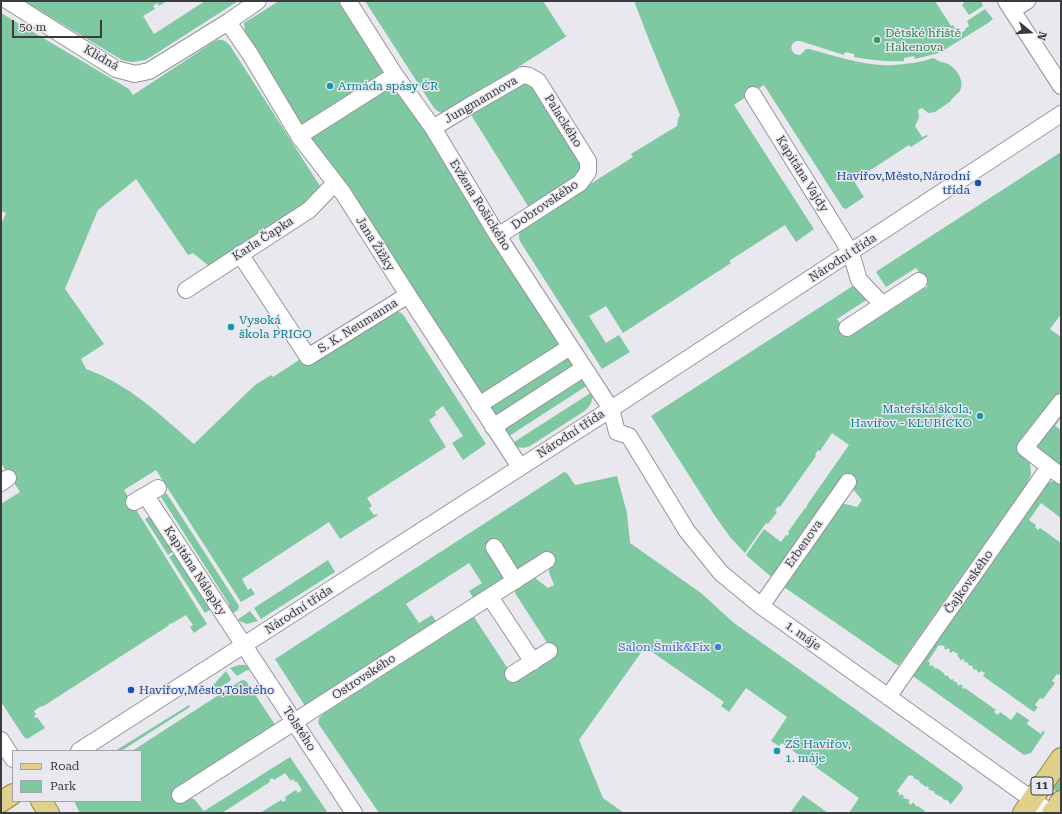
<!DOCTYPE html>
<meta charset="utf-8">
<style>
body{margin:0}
#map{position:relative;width:1062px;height:814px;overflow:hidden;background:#e9e8ef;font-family:"Roboto Serif",serif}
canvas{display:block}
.frame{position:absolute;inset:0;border:2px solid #3c3c3f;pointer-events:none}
.legend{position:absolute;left:12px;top:750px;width:130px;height:52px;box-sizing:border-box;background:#e9e8ef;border:1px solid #a4a3a9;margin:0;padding:5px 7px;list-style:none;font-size:12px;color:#3c3c3f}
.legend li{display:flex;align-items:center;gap:8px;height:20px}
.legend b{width:20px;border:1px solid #a4a3a9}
.north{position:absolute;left:1010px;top:12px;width:40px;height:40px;-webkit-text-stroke:3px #e9e8ef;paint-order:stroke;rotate:108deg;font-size:11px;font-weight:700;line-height:16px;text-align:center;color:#3c3c3f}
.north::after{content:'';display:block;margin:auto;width:14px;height:18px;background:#3c3c3f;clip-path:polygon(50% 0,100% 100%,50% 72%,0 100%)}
.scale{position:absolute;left:12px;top:20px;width:90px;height:18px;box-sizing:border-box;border:2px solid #3c3c3f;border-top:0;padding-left:5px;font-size:12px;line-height:14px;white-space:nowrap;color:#3c3c3f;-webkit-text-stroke:3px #e9e8ef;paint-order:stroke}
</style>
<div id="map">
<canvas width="1062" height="814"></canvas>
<div class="frame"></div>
<ul class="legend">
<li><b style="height:5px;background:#e0d08b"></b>Road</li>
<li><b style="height:11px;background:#7ec9a1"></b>Park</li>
</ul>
<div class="north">N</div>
<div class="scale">50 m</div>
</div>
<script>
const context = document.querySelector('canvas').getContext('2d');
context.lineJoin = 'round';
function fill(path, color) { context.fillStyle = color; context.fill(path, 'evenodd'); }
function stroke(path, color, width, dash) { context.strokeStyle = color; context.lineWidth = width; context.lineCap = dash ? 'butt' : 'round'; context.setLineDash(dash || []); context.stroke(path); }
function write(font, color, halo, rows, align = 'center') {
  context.font = font + ' "Roboto Serif",serif'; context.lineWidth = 3; context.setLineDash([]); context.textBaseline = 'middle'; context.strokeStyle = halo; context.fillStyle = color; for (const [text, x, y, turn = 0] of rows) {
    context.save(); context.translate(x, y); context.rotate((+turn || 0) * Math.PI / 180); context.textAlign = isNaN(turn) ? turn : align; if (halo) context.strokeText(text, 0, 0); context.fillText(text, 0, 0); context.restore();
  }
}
fill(new Path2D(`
 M24 1H167L159 6 157 3 153 6 155 9 143 16 154 34 205 1H238L146 60 132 62 122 60Z
 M279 1H342L383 65 380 67 382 70 385 69 398 87 564 347H555L490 389 481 401 313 144 281 89 249 42 245 32 244 23Z
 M365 1H543L565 35 567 36 449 111C442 114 439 113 434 108Z
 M634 1H935L951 26 953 25 958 33 965 31V29L969 26 967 21 985 9 993 19 988 23 939 53 915 59 914 56 904 58V61C887 62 871 60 854 57V54L845 52 844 55 800 41C792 40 788 48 795 54L800 55 806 49H809C836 56 866 67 894 65 908 64 921 62 934 58 938 62 943 62 948 64 957 69 965 81 960 91 957 94 954 97 951 100V101L935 112 928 113 922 108 918 110 919 118 915 126 922 137 927 135 928 136 911 147 909 145 854 181 864 197 846 209 843 208 764 85 734 105 814 229 796 242 785 225 729 261 731 263 623 333 606 306 589 316 606 343 619 335 630 352 602 369 521 243C516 234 521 229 527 224L633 157 631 154 677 126 678 119 680 115 653 50Z
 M963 1H981L983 6 969 15 962 5 964 3Z
 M1 13 129 89 133 95 215 41C222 38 226 41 231 47L320 186V189L316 197 209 266 193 253 188 255 136 179 98 210 65 289 104 344 81 359 86 369C130 385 159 414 194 444L255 385 271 375 273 377 302 358 396 311 401 313 404 316 486 444 463 460 452 443 463 436 443 406 435 412 436 415 429 420 446 447 367 498 372 506 369 508 374 515 377 514 378 515 340 539 329 522 242 579 248 590 251 588 255 594 241 602 156 470 124 490 207 624 194 633 190 627 193 625 186 615 171 624 170 623 168 626 42 707 41 706 34 711 36 715 34 716 35 718 37 717 45 728 27 739 24 737 1 702V504L20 492 1 463V225L6 213 1 211Z
 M517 80 529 82 586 164 578 182 531 211 468 110Z
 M1061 152V314L1050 329 1061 337V418L1055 426 1061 430V467L1031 461 1030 464 1031 475 1026 485 899 665H897L781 585 841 503 857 507 862 500 852 488 776 581 746 555 764 529 781 542 786 535 788 536 789 533 788 532 805 508 806 509 807 505 849 445 832 433 820 451 818 450 815 455 816 456 780 507 779 506 775 510 777 512 768 524 766 523 745 553 730 537 715 516 651 416 856 284 868 299 837 319 849 337 928 286 916 268 886 287 876 272 877 271Z
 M567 352 578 369 495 423 484 405Z
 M581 374 588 385 506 438 498 427Z
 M592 392C594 400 590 407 583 412L530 446C523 449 517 448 511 444Z
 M564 472 567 473 575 485 617 476 627 513 630 543 701 593 734 623 962 785 963 789 951 804 949 803V801L943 799 942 796 941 797 934 793 935 792 928 789 929 787 927 786 926 787 919 782 920 781 913 778 914 777 912 775 910 776 909 775 897 791 899 793V794L900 796 901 794 904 796 903 798 910 800 908 802 911 805 913 802 917 807 918 806 925 811 924 812 928 813H849L859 798 782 743 779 746 771 741 787 717 746 688 729 712 721 706 724 702 645 647 579 740 603 798 624 813H379L318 723 319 718 323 714 474 617 514 678 553 652 515 593 516 590 535 578 548 588 554 585 549 572 550 566 474 599 469 591 482 583 469 563 406 604 419 623 432 615 437 623 305 706 275 659Z
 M1053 481H1061V518L1041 503 1029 520 1036 525 1035 527 1038 530 1040 528 1061 543V674L1060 675 1057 674 1052 681 1055 683 1043 699 1040 698 1035 705 1038 707 1034 712 983 676 985 673 981 671 979 673 976 669 975 670 972 668 973 667 971 665 970 666 968 665 969 664 967 662 964 663 965 661 963 659 961 661 958 656 957 657 958 654 953 651 951 653 949 652 950 650 948 648 946 650 944 648 945 647 942 645 941 646 939 645 928 661 930 663 929 665 931 666 932 665 936 669 937 668 945 674 944 675 946 676 947 675 951 680 952 679 954 680 953 681 958 683 957 684 959 686 960 684 963 686 962 688 964 689 965 688 996 710 994 712 998 715 1000 712 1011 720 1017 712 1029 720 1027 724 1041 734 1043 731 1045 732 1031 753 1024 755 910 674 1017 522 1020 524 1036 501 1033 498 1046 484Z
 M166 493 167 494 239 606 238 610 231 614 229 608V604L161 497Z
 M152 515 175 550 168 555 145 519Z
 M177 552 213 608 205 613 169 557Z
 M328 560 335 572 261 619 254 608Z
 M250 611 258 621 247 624 237 620Z
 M239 665H245L251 668 237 676 230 668Z
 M226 671 231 679 230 681 208 695 207 692Z
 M242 680 246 681 276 726 188 797 194 799 204 811 290 757 328 813H260L281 800 283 802 286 800 285 797 296 790 298 793 302 790 297 782H295L293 779 291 781 285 773 274 780 272 778 269 780 270 782 222 813H80L74 801H141V751H132Z
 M189 705 190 707 121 751H115Z
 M1061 772V790L1057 792 1052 788Z
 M803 795 828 813H790Z`), '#7ec9a1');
const minor = new Path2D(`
 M8 1 116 69 135 74 149 71 228 22 258 1
 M348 1 395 75 433 128 498 236 611 409 617 432 629 436 687 531 721 573 761 606 1051 813
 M1006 1 1061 86
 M1012 10 1027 1
 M228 22 250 54 299 136 343 193 408 295 520 467
 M753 95 851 253 859 280 883 305
 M433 128 469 106 523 75 529 76 538 81 588 161V172L580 183 498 236
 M299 136 395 75
 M240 254 308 357 408 295
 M186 290 309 210 335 183
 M847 328 919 281
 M1061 402 1025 448 1061 476
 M479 405 570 347
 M493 427 584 368
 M1 483 8 478
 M146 496 354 813
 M134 502 158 488
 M494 547 515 581
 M490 597 533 662
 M761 606 848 482
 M513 674 549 651
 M888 697 1049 467
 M1 740 13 759
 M79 751 611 409 1061 114
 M180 795 547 560`);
const major = new Path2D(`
 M41 801 49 813
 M1 802 13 794
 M1023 813 1061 758
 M1052 813 1061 801`);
stroke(minor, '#95939a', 18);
stroke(major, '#99873e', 22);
stroke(minor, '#fff', 16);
stroke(major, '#e0d08b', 20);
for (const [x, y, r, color] of [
 [877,40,4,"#2e9e5b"],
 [330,86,4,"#0f9aa8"],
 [978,183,4,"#1a4fb4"],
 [231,327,4,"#0f9aa8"],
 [980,416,4,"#0f9aa8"],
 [718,647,4,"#3f7fe0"],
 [131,690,4,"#1a4fb4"],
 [777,751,4,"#0f9aa8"]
]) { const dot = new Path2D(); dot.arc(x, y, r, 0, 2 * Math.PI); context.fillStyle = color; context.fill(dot); stroke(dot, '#e9e8ef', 1.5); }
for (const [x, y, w] of [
 [1042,786,22]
]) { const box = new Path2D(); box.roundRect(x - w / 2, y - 9, w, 18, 3); context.fillStyle = '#e9e8ef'; context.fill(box); stroke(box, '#3c3c3f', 1); }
write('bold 11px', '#3c3c3f', null, [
 ["11",1042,786]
]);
write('12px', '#27864d', '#e9e8ef', [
 ["Dětské hřiště",885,33],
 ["Hakenova",885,47]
], 'left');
write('12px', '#3c3c3f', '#e9e8ef', [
 ["Klidná",101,58,30],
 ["Jungmannova",481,100,-30],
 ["Palackého",563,121,58],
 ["Kapitána Vajdy",802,174,58],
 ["Evžena Rošického",480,205,58],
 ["Dobrovského",545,205,-34],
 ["Karla Čapka",263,239,-33],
 ["Jana Žižky",375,244,58],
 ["Národní třída",843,258,-33],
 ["S. K. Neumanna",358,326,-32],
 ["Národní třída",571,434,-33],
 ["Erbenova",804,544,-55],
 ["Kapitána Nálepky",195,571,57],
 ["Čajkovského",969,582,-55],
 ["Národní třída",299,610,-33],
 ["1. máje",803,636,36],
 ["Ostrovského",364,677,-33],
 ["Tolstého",299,729,57]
]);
write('12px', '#0d838f', '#e9e8ef', [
 ["Armáda spásy ČR",338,86],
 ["Vysoká",239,320],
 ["škola PRIGO",239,334],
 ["Mateřská škola,",972,409,"right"],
 ["Havířov - KLUBÍČKO",972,423,"right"],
 ["ZŠ Havířov,",785,744],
 ["1. máje",785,758]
], 'left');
write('12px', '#164399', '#e9e8ef', [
 ["Havířov,Město,Národní",970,176],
 ["třída",970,190],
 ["Havířov,Město,Tolstého",139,690,"left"]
], 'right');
write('12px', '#366cbe', '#e9e8ef', [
 ["Salon Šmik&Fix",710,647]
], 'right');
</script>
